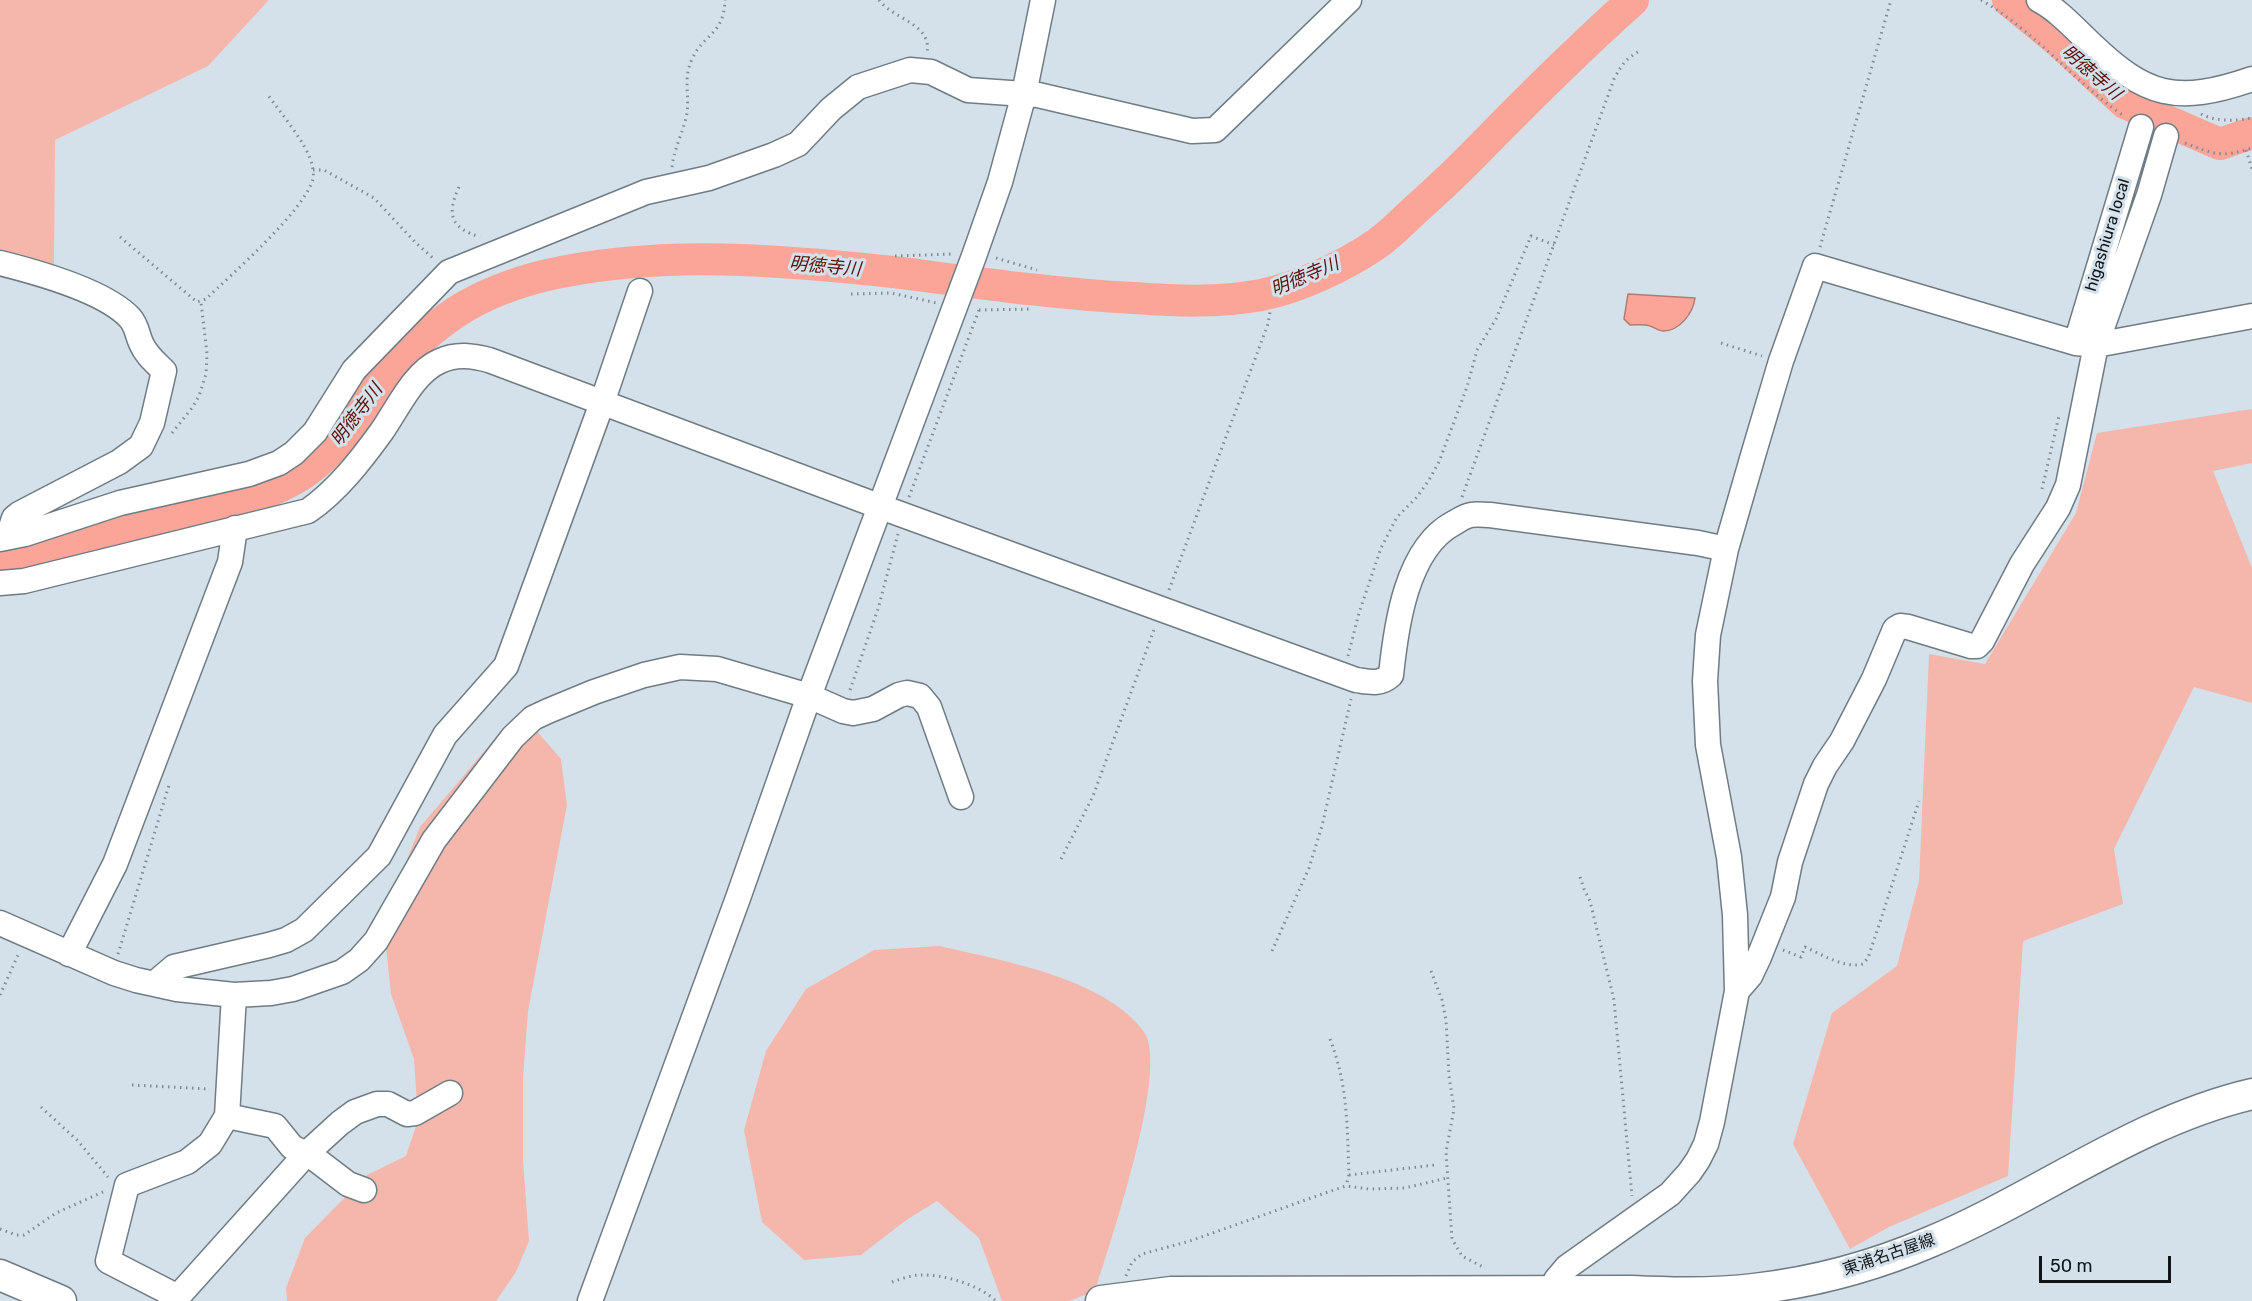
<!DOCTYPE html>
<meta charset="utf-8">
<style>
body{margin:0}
#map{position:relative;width:2252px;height:1301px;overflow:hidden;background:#d4e1eb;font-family:Rubik,sans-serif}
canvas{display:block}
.scale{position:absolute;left:2039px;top:1256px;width:132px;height:27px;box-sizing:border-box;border:3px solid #0f1417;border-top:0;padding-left:8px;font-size:18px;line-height:21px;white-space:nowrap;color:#0f1417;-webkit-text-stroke:4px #d4e1eb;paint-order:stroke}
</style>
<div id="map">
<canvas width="2252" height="1301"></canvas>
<div class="scale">50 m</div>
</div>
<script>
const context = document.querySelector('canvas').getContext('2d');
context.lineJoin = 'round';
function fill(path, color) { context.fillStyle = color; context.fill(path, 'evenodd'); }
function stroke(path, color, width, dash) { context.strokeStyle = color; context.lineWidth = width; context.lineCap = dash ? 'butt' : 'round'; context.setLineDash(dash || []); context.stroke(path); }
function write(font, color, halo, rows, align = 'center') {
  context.font = font + ' Rubik,"Noto Sans JP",sans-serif'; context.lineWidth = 6; context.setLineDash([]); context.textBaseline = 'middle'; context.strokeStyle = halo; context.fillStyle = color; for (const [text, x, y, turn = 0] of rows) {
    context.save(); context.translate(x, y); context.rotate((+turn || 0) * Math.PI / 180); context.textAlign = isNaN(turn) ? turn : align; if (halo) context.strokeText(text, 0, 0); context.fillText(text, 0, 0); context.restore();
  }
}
fill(new Path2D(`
 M0 0H269L208 66 55 140 54 272 0 259Z
 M2252 409V463L2213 471 2252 568V703L2194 687 2114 849 2123 904 2023 941 2008 1176 1889 1227 1850 1249 1793 1144 1832 1013 1897 966 1919 881 1929 654 1985 664 2076 513 2097 433Z
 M529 722 561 759 567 805 528 1011 523 1078V1160L529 1241 516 1272 496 1301H287L286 1288 305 1238 367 1175 406 1156 418 1120 414 1059 391 994 383 919 420 827 504 728Z
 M939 946C1000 960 1106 978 1144 1032 1170 1068 1109 1246 1095 1291L1069 1301H1002L979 1238 937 1201 905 1221 861 1255 804 1260 762 1222 744 1130 766 1051 806 989 874 950Z`), '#f5b7ac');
const water = new Path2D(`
 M1628 294 1695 298C1693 313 1680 331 1663 331 1659 331 1654 327 1650 326 1644 324 1637 325 1630 325L1624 319Z`);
fill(water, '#fba598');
stroke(water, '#b47a71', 1.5);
stroke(new Path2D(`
 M2008 0 2057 40 2125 103 2220 144 2252 133
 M0 558 237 503C296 484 321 467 358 417 370 400 380 380 395 365 440 317 479 292 543 276 660 249 784 260 902 273 979 283 1056 294 1133 298 1177 301 1218 303 1261 295 1298 288 1347 265 1378 243 1391 234 1402 222 1414 211 1440 188 1465 164 1489 139 1536 91 1583 45 1633 0`), '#fba598', 32);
const minor = new Path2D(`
 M2039 0C2058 10 2073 27 2089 42 2146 97 2176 105 2252 79
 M0 263C36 272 105 291 130 318 137 326 137 334 141 343 146 355 155 362 164 371L152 423 141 446 119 462 19 514 14 518 8 537
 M2076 343 2141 127
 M0 539 25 534 120 503 249 474 279 463 294 453 315 432 354 370 449 272 646 192 709 178 774 155 798 144 831 109 858 87 910 70 931 72 968 90 1038 95 1192 131 1215 130 1349 0
 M0 583 24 581 308 511C338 490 361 460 382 431 398 408 414 372 440 361 457 353 473 356 489 360L881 507 1356 680C1370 682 1380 685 1391 675 1396 627 1406 548 1454 523 1459 520 1465 516 1471 515 1477 514 1484 515 1490 515L1698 543 1726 549
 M0 923 114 973 136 980 177 989 234 995 271 993 293 989 342 972 359 960 376 941 434 840 513 737 533 718 548 711 594 692 644 675 680 667 717 669 809 696 843 711 853 713 873 709 899 695 907 693 920 696 929 707 961 797
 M69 954 115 864 230 562 235 528
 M154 984 174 967 269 945 286 940 304 930 379 856 445 735 506 666 602 403 640 291
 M1737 991 1750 976 1759 957 1783 897 1790 862 1816 784 1825 766 1842 741 1874 679 1895 629 1900 626 1908 627 1971 646H1977L1982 641 2022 564 2058 508 2068 485 2096 345 2149 195 2166 136
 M227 1116 275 1126 292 1147 314 1158 348 1184 364 1190
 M1555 1293 1556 1280 1567 1267 1670 1194 1689 1173 1698 1160 1706 1144 1712 1122 1737 991 1735 915 1729 857 1708 745 1705 681 1708 635 1726 549 1754 452 1781 361 1815 266 2076 343 2096 345 2252 316
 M178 1297 108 1261 127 1185 187 1162 210 1144 227 1116 234 995
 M174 1301 306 1154 340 1123 355 1112 377 1104H388L407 1114 415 1113 450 1093
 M590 1301 738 898 809 696 974 256 1000 182 1024 94 1043 0`);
const major = new Path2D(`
 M0 1275 61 1301
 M1101 1301 1171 1292 1632 1291C1672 1293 1714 1294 1754 1289 1815 1282 1874 1266 1930 1242 2038 1197 2136 1121 2252 1094`);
stroke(minor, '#707c85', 27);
stroke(major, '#707c85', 33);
stroke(new Path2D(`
 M879 0C893 19 932 24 927 52
 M1981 0C2035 31 2073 81 2124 116
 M2201 114C2216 122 2236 121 2252 118
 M2185 143C2214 154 2221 158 2252 148
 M2246 150 2252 169
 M672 167C674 150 682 134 686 118 691 97 682 81 692 59 704 33 724 35 725 0
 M313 170H324L374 198 415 242 434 259
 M459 187C446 215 451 228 480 237
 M120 237 197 302 206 299C232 274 304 211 313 179 314 175 313 169 312 165 308 145 280 112 268 95
 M1820 247 1891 0
 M895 256 953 254
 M996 258 1037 270
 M851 294 891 293 937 303
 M979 310 1031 309
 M1721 343 1762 356
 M172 433 192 408 199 396 206 374 207 354 201 302
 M2042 489 2059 416
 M909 497 979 310
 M1462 497 1614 79C1622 64 1627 57 1642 50
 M1169 590 1268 324 1270 312
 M1348 656 1359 613 1381 548 1397 517 1417 497 1429 480 1439 462 1467 387 1477 350 1496 319 1531 236 1554 245
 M850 690 878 609 898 534
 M1061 859 1093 796 1155 627
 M1580 877 1584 889 1590 901 1614 1000 1632 1196
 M1783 950 1801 957 1805 947C1823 955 1845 969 1863 964L1868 958 1881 919 1919 801
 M1272 951 1309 868 1322 826 1351 699
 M118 954 170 782
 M1431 971 1442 1000 1446 1020 1449 1076 1454 1109 1446 1152 1452 1239 1462 1256 1483 1267
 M0 995 19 953
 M1330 1039C1348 1085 1347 1126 1349 1175L1346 1186
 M132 1085 209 1089
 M41 1107 78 1141 108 1177
 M1349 1175 1435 1165
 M0 1229 16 1235H24L56 1213 105 1191
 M1126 1276 1132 1262 1142 1254 1190 1241 1328 1192 1346 1186 1369 1189 1405 1188 1447 1178
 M892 1282C901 1279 911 1275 920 1275 943 1274 980 1285 996 1301`), '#818a92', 3, [1.5, 4.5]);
stroke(minor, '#fff', 24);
stroke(major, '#fff', 30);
write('16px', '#0f1417', '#d4e1eb', [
 ["higashiura local",2108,235,-73],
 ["東浦名古屋線",1889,1255,-19]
]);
write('italic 18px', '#590f09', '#d4e1eb', [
 ["明徳寺川",2091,73,41],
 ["明徳寺川",825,267,5],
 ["明徳寺川",1305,277,-23],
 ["明徳寺川",357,415,-53]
]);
</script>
